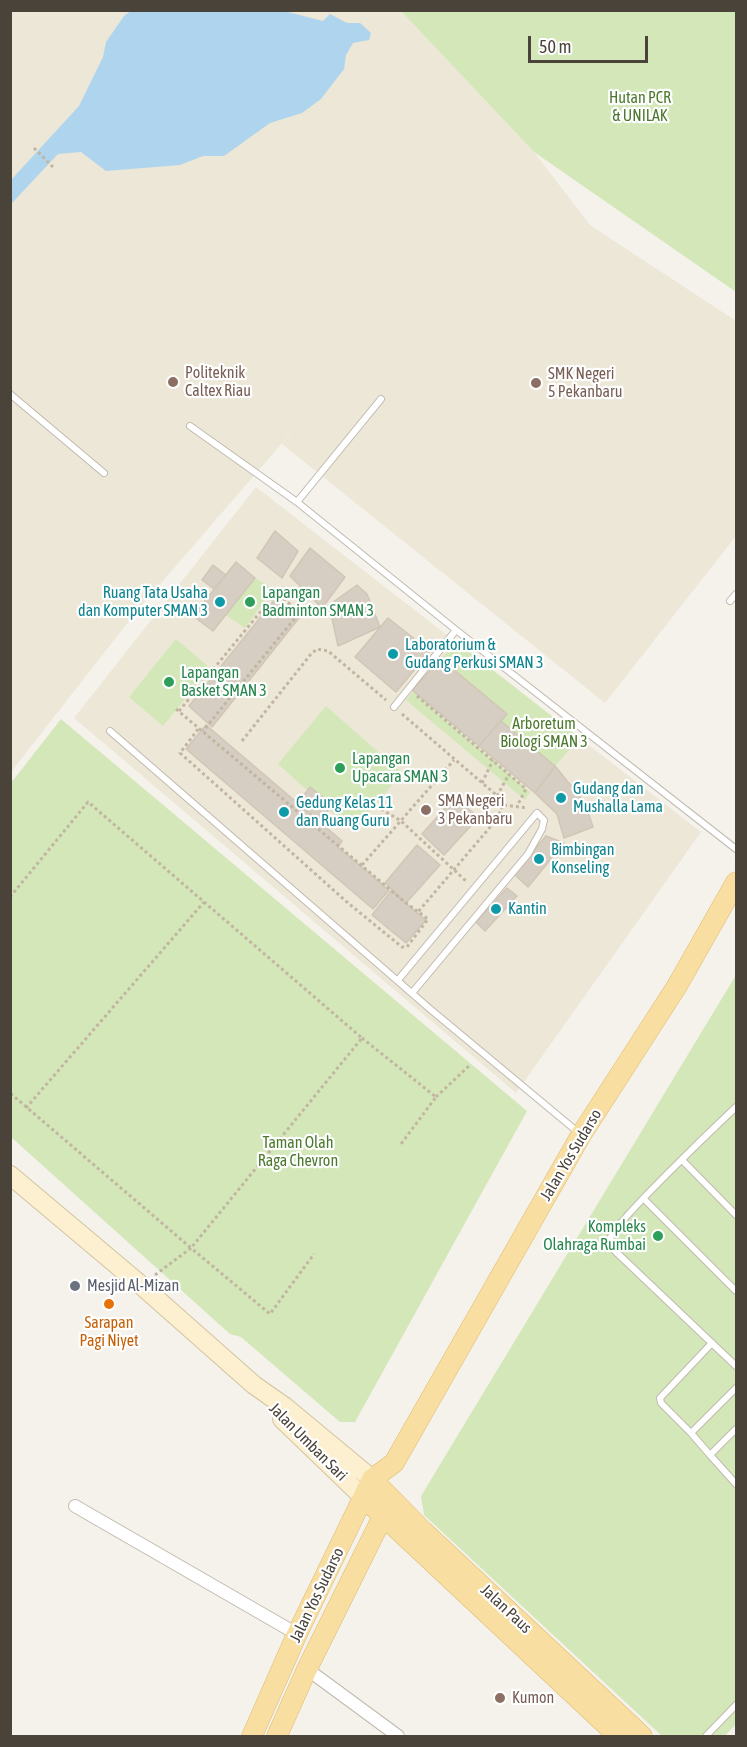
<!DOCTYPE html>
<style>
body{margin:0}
#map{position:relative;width:747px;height:1747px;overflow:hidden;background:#f5f2ec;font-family:"Asap Condensed",sans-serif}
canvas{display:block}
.frame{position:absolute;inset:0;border:12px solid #4a433a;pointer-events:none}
.scale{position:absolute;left:528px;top:36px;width:120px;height:27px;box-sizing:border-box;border:3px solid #4a433a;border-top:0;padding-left:8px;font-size:18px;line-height:21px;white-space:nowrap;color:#4a433a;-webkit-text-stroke:4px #fff;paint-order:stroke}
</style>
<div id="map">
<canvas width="747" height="1747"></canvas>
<div class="frame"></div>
<div class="scale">50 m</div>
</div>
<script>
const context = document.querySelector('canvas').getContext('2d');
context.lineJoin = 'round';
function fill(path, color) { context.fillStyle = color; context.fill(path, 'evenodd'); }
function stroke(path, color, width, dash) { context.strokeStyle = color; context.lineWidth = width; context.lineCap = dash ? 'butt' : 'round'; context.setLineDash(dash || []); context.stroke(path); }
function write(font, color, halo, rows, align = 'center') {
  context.font = font + ' "Asap Condensed",sans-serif'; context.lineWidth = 4.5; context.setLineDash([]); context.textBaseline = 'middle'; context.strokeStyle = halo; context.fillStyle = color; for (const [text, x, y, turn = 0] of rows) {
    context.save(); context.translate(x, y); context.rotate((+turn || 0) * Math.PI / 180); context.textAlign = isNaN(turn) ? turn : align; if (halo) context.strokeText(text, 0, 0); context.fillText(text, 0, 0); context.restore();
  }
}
fill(new Path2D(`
 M11 11H401L534 152 590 225 736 321V536L605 703 282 444 309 412 136 612 11 772Z
 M256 487 701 832 516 1093 74 718Z`), '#ede7d7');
fill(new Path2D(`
 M401 11H736V292L534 152Z
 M255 578 273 589 245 628 226 615Z
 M176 639 210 668 163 726 129 697Z
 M457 642 580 738 555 766 501 721 506 714 441 659Z
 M413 692 530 792 525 800 406 700Z
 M326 706 402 773 353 831 278 764Z
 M61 719 527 1111 355 1422H340L241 1337 230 1334 11 1137V783Z
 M736 975V1724L725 1736H662L424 1515 421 1496Z`), '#d3e7b8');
fill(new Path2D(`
 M132 10 284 11 323 21 330 14 347 23H360L371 33 369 40 353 43 346 55 344 69 321 99 302 113 270 123 224 156H203L180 165 106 171 81 152 58 154 11 204V180L79 106 103 57 106 42 124 16Z`), '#aed5ed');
const building = new Path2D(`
 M275 531 298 551 282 578 257 558Z
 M310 548 345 577 322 608 290 576Z
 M236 562 255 578 213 631 193 616Z
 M213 565 226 575 214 589 202 580Z
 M357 585 367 594 380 627 338 646 329 605Z
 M276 598 299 618 212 727 189 706Z
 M388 618 430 651 396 692 355 657Z
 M441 659 507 714 479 746 412 690Z
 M501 721 555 766 535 793 479 746Z
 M206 725 342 841 338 847 389 890 373 909 186 749Z
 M555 766 585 803 593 827 564 838 557 814 535 793Z
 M310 787 333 805 319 821 298 803Z
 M454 798 479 817 444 855 422 834Z
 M546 836 564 843 528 887 514 874Z
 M417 845 440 865 406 903 385 883Z
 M507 888 517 896 485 931 476 922Z
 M391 891 426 920 406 943 372 915Z`);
fill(building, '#d6cec2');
stroke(building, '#d1c6b6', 1.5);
const lane = new Path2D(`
 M10 394 104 473
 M190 426 297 502 456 630 736 849
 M297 502 381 399
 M730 601 736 594
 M394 707 456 630
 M110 731 430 1009 579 1133
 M398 980 537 813 544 820 542 829 528 854 412 993
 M736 1107C719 1123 612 1225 610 1239 609 1244 612 1248 615 1251L736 1366
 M682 1160 736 1215
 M644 1199 736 1291
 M736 1429 710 1455 736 1484
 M691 1433 736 1388
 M710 1455 691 1433 661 1403 660 1398 712 1343
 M706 1736 736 1705`);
const street = new Path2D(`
 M75 1506 297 1634
 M307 1669 398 1736`);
const secondary = new Path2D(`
 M10 1175 142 1286 254 1385 284 1406 372 1479
 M282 1419 364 1498`);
const primary = new Path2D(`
 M372 1479 423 1531 642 1736
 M364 1498 618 1736
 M252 1736 297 1634 372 1479 394 1463 581 1135 677 986 736 882
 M277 1736 307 1669 389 1504`);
stroke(lane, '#c1baaf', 8);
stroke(street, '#c1baaf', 14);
stroke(secondary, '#d2c49f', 20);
stroke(primary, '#debb72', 21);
stroke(new Path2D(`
 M34 148 53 167
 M417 696 526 789 517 806
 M176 709 406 903 428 919 407 947H402L348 903 180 753 199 728
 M179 711 276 593 300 612 203 731
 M402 714 501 799 503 805 497 819 418 912
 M242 741 311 654 317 649 328 651 386 700
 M482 783 493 760
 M497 796 509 774
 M504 805 527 808
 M376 806 401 821 466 881
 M362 865 454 760
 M10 897 88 802 362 1038 191 1248 10 1093
 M362 1038 436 1097 401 1144
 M436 1097 470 1065
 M26 1108 204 902
 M155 1275 191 1248 270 1314 314 1254`), '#c2b5a1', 3, [3, 3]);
stroke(lane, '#fff', 6);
stroke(street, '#fff', 12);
stroke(secondary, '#fcf0d0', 18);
stroke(primary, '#f9dea2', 20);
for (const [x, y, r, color] of [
 [173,382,6,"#8d6e63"],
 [536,383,6,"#8d6e63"],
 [220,602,6,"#0f9aa8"],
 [250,602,6,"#2e9e5b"],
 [393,654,6,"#0f9aa8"],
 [169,682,6,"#2e9e5b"],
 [340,768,6,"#2e9e5b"],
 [561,798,6,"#0f9aa8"],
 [426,810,6,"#8d6e63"],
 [284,812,6,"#0f9aa8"],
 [539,859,6,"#0f9aa8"],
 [496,909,6,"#0f9aa8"],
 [658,1236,6,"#2e9e5b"],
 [75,1286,6,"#6b7280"],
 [109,1304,6,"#e8710a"],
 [500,1698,6,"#8d6e63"]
]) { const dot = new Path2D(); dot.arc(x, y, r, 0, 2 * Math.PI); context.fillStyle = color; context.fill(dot); stroke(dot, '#fff', 2); }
write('16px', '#4d792f', '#fff', [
 ["Hutan PCR",640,98],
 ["& UNILAK",640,116],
 ["Arboretum",544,724],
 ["Biologi SMAN 3",544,742],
 ["Taman Olah",298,1143],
 ["Raga Chevron",298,1161]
]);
write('16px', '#785e54', '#fff', [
 ["Politeknik",185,373],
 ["Caltex Riau",185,391],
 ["SMK Negeri",548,374],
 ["5 Pekanbaru",548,392],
 ["SMA Negeri",438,801],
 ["3 Pekanbaru",438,819],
 ["Kumon",512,1698]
], 'left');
write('16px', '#0d838f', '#fff', [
 ["Ruang Tata Usaha",208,593,"right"],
 ["dan Komputer SMAN 3",208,611,"right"],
 ["Laboratorium &",405,645],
 ["Gudang Perkusi SMAN 3",405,663],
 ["Gudang dan",573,789],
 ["Mushalla Lama",573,807],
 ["Gedung Kelas 11",296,803],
 ["dan Ruang Guru",296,821],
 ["Bimbingan",551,850],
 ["Konseling",551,868],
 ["Kantin",508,909]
], 'left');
write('16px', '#27864d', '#fff', [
 ["Lapangan",262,593],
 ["Badminton SMAN 3",262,611],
 ["Lapangan",181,673],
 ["Basket SMAN 3",181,691],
 ["Lapangan",352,759],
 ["Upacara SMAN 3",352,777],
 ["Kompleks",646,1227,"right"],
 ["Olahraga Rumbai",646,1245,"right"]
], 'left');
write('16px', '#4a433a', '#fff', [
 ["Jalan Yos Sudarso",571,1155,-59],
 ["Jalan Umban Sari",308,1442,45],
 ["Jalan Yos Sudarso",317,1595,-64],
 ["Jalan Paus",506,1609,43]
]);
write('16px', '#5b616d', '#fff', [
 ["Mesjid Al-Mizan",87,1286]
], 'left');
write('16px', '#c56008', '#fff', [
 ["Sarapan",109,1323],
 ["Pagi Niyet",109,1341]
]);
</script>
